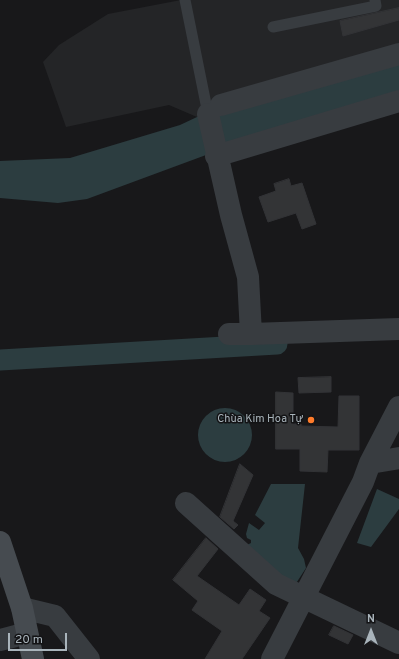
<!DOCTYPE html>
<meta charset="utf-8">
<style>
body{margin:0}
#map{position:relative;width:399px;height:659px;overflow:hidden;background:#18181a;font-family:Overpass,sans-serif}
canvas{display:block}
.north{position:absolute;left:351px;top:611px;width:40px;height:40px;-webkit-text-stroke:3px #131315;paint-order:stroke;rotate:0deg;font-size:11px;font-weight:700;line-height:16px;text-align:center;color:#a9b4bb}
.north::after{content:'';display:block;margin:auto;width:14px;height:18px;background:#a9b4bb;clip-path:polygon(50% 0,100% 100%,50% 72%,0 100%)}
.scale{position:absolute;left:8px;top:633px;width:59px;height:18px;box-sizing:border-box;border:2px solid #a9b4bb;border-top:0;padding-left:5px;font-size:12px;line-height:14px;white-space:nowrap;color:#a9b4bb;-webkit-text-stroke:3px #131315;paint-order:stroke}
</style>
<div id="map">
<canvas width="399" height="659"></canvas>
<div class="north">N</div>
<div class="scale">20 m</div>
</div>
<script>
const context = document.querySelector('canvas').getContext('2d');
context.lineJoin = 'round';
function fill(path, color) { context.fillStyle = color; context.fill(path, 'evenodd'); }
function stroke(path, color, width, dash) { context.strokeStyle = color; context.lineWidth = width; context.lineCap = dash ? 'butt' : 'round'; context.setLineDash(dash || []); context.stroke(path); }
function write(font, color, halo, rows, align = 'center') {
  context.font = font + ' Overpass,sans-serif'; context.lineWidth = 3; context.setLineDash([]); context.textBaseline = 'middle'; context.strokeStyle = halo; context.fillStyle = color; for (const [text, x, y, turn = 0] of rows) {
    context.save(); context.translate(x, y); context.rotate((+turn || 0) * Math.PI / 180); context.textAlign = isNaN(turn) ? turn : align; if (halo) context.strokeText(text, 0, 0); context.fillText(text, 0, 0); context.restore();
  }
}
fill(new Path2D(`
 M181 0H399V59L197 117 169 105 66 127 43 62 59 45 108 14Z`), '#242527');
fill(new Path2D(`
 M399 59V103L206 155 87 199 58 203 0 198V161L70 158 180 125 197 117Z
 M198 435a27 27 0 1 1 54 0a27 27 0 1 1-54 0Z
 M271 484H305L298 548 304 559 306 568 293 588 247 545 251 543V540L247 538 246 534 249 523 259 530 265 523 255 515Z
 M377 489 399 499V509L371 547 357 543Z`), '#2c3d40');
stroke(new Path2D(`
 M0 360 277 344`), '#2c3d40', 21);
const building = new Path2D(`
 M399 8V20L343 36 340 21Z
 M289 179 291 186 302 183 316 224 302 229 296 213 268 222 259 197 276 191 274 184Z
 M331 377V392L299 393 298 378Z
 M276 392 293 393V424H301V426L338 427 339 396H359V450H328L327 472 300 471V449H276Z
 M240 464 253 475 233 521 238 525 234 529 220 517Z
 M206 538 218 549 197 576 239 605 250 589 266 600 259 611 270 618 242 659H205L222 631 192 610 198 601 173 580Z
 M334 626 353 635 348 644 329 635Z`);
fill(building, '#333436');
stroke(building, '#323336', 1);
stroke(new Path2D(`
 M185 0 208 114
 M273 27 376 6 375 0`), '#383c40', 11);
stroke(new Path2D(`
 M221 105 399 54
 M208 114 231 215 248 277 251 334 399 329
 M216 156 399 101
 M229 334H251
 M370 463 399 407
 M186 503 276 584 399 643
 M22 608 55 616 89 659
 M0 640 27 633
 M272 659 363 482 370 463 399 458`), '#383c40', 22);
stroke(new Path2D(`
 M0 542 22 608 33 659`), '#464b50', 22);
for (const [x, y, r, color] of [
 [311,420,4,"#ff7c2b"]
]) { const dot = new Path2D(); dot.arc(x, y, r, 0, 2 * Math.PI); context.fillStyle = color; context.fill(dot); stroke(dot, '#131315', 1.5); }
write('11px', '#a9b4bb', '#131315', [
 ["Chùa Kim Hoa Tự",303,420]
], 'right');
</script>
